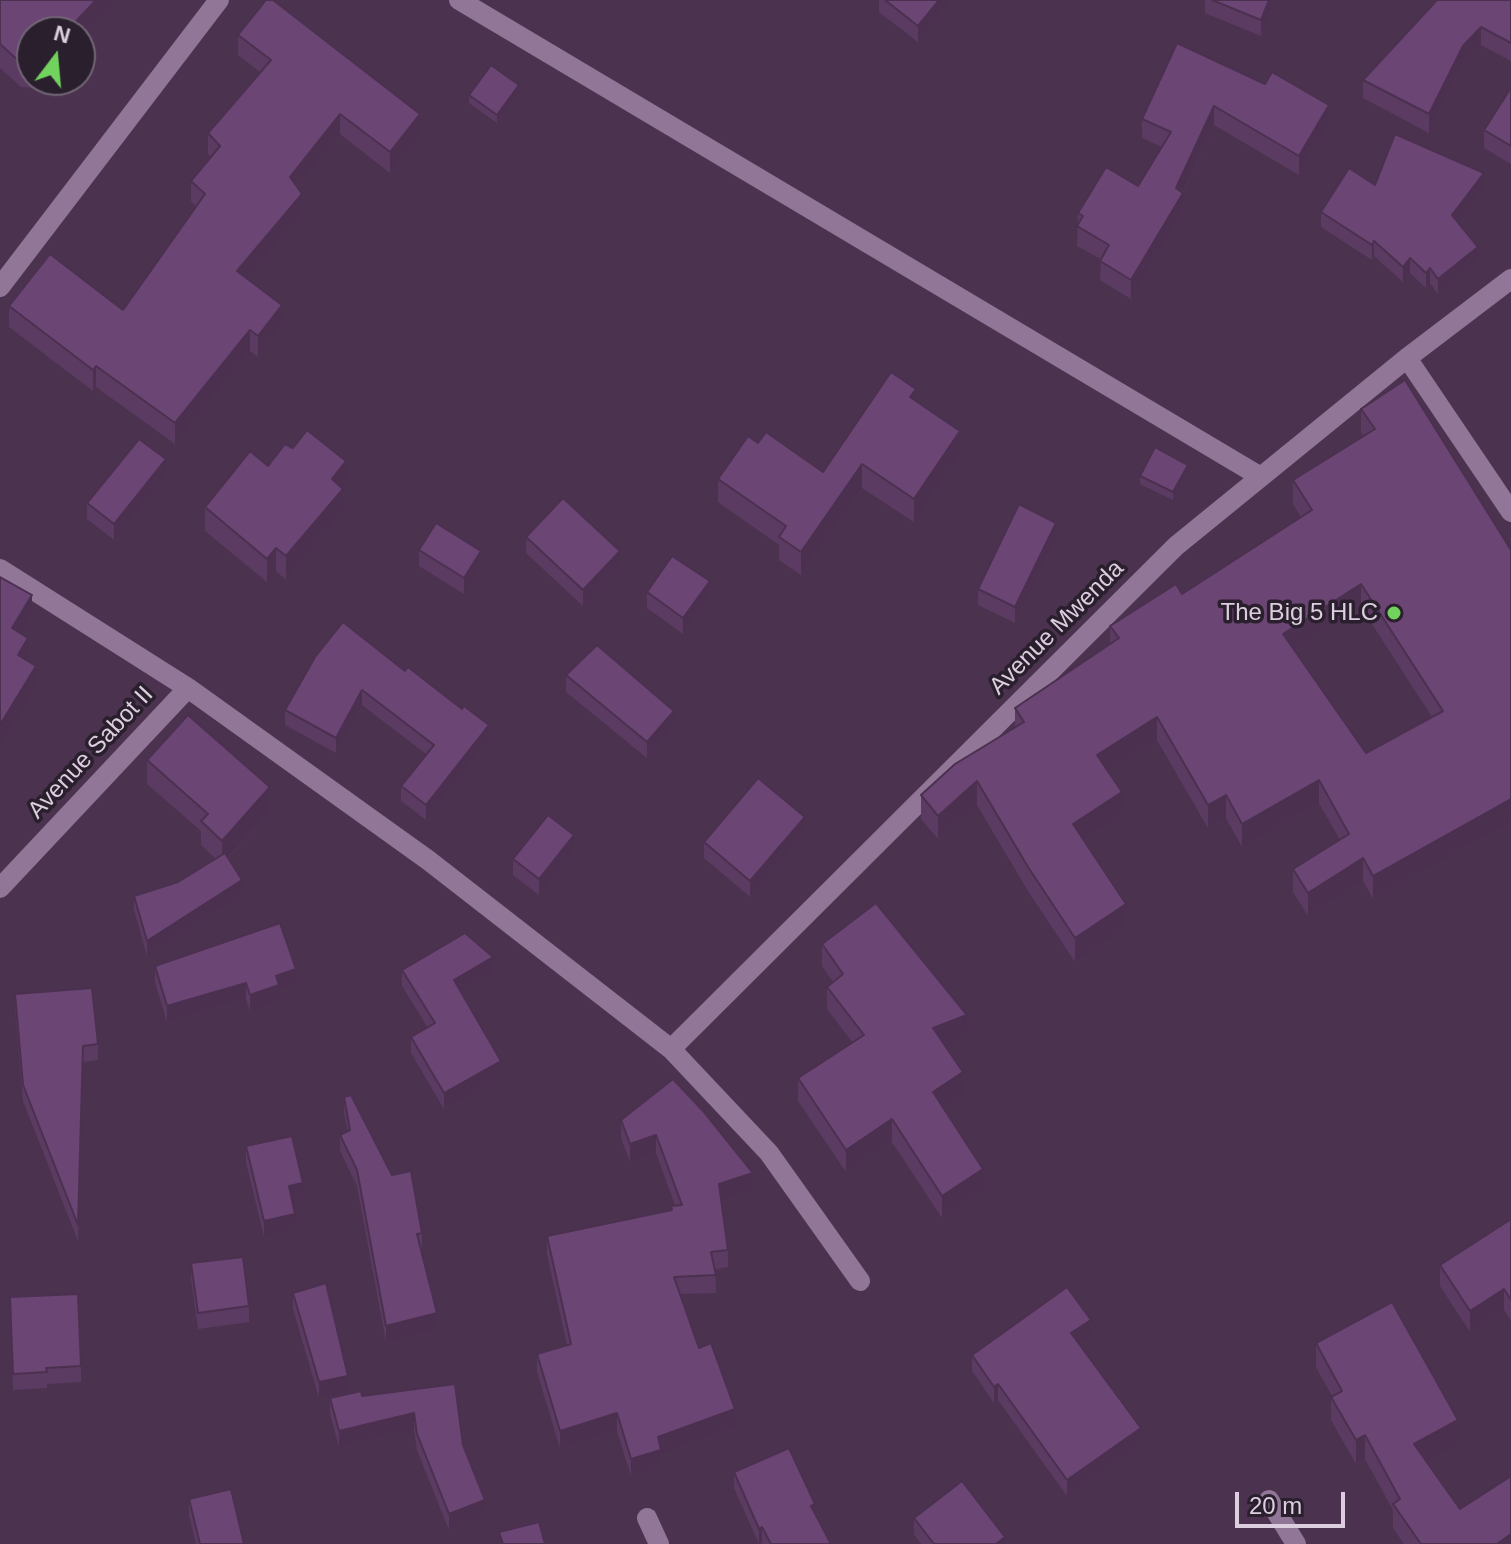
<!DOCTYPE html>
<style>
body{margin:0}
#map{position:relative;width:1511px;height:1544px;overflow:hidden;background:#4b3350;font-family:Arial,sans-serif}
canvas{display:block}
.north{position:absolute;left:16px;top:16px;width:80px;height:80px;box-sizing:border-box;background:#2a202d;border:2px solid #716574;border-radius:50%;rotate:16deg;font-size:22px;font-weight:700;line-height:32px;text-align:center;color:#dccddf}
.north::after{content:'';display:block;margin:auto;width:28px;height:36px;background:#71d35e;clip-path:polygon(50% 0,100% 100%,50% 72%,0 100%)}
.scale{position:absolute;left:1235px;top:1492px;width:110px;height:36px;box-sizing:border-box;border:4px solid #dccddf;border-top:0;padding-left:10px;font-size:24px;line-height:28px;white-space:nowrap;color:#dccddf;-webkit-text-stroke:6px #2a202d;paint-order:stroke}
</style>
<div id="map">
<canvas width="1511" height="1544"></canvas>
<div class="north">N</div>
<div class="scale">20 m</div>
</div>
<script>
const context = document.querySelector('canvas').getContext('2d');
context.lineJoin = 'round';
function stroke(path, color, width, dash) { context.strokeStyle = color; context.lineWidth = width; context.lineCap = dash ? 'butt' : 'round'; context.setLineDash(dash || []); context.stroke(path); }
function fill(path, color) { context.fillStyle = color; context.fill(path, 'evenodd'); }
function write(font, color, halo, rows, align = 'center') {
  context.font = font + ' Arial,sans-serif'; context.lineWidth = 7; context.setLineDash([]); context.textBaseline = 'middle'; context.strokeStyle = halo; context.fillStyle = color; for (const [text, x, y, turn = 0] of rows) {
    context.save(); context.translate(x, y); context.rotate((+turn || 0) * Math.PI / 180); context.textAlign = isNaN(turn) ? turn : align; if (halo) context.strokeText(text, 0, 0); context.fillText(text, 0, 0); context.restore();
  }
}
stroke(new Path2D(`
 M459 0 1261 477
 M0 287 219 0
 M1407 358 1511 512
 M0 569 188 688 428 860 671 1049 769 1153 860 1281
 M0 888 188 688
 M671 1049 1176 546 1407 358 1511 279
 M1269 1500 1296 1544
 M647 1518 659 1544`), '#917697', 20);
fill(new Path2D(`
 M0 0H117L80 41 32 32V80H44L36 88 21 87 0 68Z
 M879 0H951L918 42 879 12Z
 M1205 0H1273V6L1261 36 1205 13Z
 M1511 0V61L1481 45 1463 64 1429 133 1363 98V80Z
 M238 35 420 135 390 173 340 134 298 188 302 214 248 279 282 326 258 357 250 351 175 444 96 387 93 391 9 327V306L123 310 196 206 191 201V181L211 157 208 154V133L260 72 238 55Z
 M1177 43 1329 124 1299 175 1214 125 1183 193V212L1131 299 1100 280 1101 259 1077 246 1078 213 1138 186 1162 147 1142 138V119Z
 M1511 88V164L1484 148V130Z
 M519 93 497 123 469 103V95Z
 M1375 185 1484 188 1458 222 1478 262 1438 294 1430 283 1426 288 1410 273 1403 282 1374 256 1372 260 1321 227V212Z
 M916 400 960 455 914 522 862 488 801 575 779 560V545L718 502V479L758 443 823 472Z
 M1361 409 1511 550V822L1373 899 1363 881 1308 916 1293 892V869L1340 840 1319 803 1242 847 1226 818 1208 828 1157 740 1108 771 1122 815 1084 840 1126 928 1075 962 1028 891 977 805 938 839 921 819V795L1015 728V708L1110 644V626L1182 594 1301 517 1293 504V480L1364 436 1361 432ZM1361 607 1432 717 1366 753 1294 650Z
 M268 466 346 485 343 489V512L286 580 276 571 267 582 205 531V507Z
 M1188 473 1173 500 1140 484V476Z
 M166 475 114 540 87 519V503Z
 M526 537 620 567 583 606 526 553Z
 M1056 539 1015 623 978 605V589Z
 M419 550 481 567 464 594 419 566Z
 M647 592 710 597 683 634 647 608Z
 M315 657 489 740 426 820 401 801V786L426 754 362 705 336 753 285 725V710Z
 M566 675 674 727 647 758 566 692Z
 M147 760 270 811 228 858 242 895 147 956 134 910V896L178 882 216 859 201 845V831L147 784Z
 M805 833 750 897 704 858V842Z
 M574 851 539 895 513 875V859Z
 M822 944 967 1037 945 1046 963 1094 943 1107 983 1191 942 1218 892 1142 846 1172 798 1101V1078L853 1043 827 1009V987L833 982 822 966Z
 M155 966 296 985 279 991V1001L250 1011 246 999 167 1022 155 982Z
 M402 970 493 973 461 992 501 1077 444 1109 411 1053V1037L428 1028 402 986Z
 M15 994 98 1044V1060L83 1062 78 1241 23 1101 15 1010Z
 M673 1079 753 1190 722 1201 728 1250V1267L715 1269 716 1293 680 1294 699 1348 735 1427 661 1454V1468L631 1476 617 1431 560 1448 537 1372V1354L567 1345 547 1254V1236L671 1210V1206L675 1205 656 1153 630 1162 621 1138V1120Z
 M344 1097 422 1233V1249H420L437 1329 386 1342 357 1186 340 1151V1135L348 1131 344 1113Z
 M246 1146 303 1199 293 1201 295 1230 264 1237 246 1162Z
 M1511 1219V1321L1504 1310 1470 1332 1440 1286V1265Z
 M191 1263 249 1306V1322L198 1329 191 1279Z
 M293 1293 348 1392 319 1398 293 1309Z
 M10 1297 81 1366V1382L47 1384V1388L13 1390Z
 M1091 1336 1079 1344 1141 1444 1067 1496 998 1400 994 1403 972 1371V1355Z
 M1316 1343 1458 1444 1426 1461 1460 1509 1511 1544H1404L1393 1528V1510L1365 1459 1356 1464 1331 1420V1397L1332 1396 1316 1367Z
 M455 1384 463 1445 485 1516 449 1530 417 1450 414 1429 339 1447 330 1414V1398L362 1396Z
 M734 1472 815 1513 831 1544H759L734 1488Z
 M189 1499 244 1544H196L189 1515Z
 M914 1518 1005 1544H921L914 1534Z`), '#5c3b63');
fill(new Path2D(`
 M96 0H117L80 41V32H66Z
 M939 0H951L918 42V26Z
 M1269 0H1273V6L1261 36V20Z
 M1481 27V45L1463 64 1429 133V114L1463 46Z
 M36 80H44L36 88Z
 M519 85V93L497 123V115Z
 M1329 105V124L1299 175V156Z
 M1214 106V125L1182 194 1183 193V212L1131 299V280L1176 188Z
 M340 114V134L290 198V177Z
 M420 114V135L390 173V152Z
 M1484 173V188L1452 230V215Z
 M302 194V214L237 292V271Z
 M1374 241V256L1372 260V245Z
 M1478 247V262L1438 294V279Z
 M1410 258V273L1403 282V267Z
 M1430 268V283L1426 288V273Z
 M282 305V326L258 357V336Z
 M250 330V351L175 444V423Z
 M96 366V387L93 391V370Z
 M916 389V413L910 397Z
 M960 431V455L914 522V499Z
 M166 459V475L114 540V524Z
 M346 461V485L341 491 343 489V512L286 580V556L332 479Z
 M862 464V488L801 575V552Z
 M1188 465V473L1173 500V492Z
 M1056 523V539L1015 623V607Z
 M276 548V571L267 582V559Z
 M481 551V567L464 594V578Z
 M620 551V567L583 606V590Z
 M710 581V597L683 634V618Z
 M1361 584V607L1283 657V634Z
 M32 595V615L12 648V628Z
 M28 638V658L18 675V655Z
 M36 666V686L0 745V725Z
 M362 690V705L336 753V738Z
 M674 711V727L647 758V742Z
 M1157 717V740L1097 778V755Z
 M489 725V740L426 820V805Z
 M1319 780V803L1242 847V824Z
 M977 781V805L938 839V816Z
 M270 787V811L222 864V841Z
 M1122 792V815L1073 847V824Z
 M1226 795V818L1208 828V805Z
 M1511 799V822L1373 899V876Z
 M805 817V833L750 897V881Z
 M574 835V851L539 895V879Z
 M1363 858V881L1308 916V893Z
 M242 880V895L147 956V941Z
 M1126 904V928L1075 962V938Z
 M493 957V973L454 996V980Z
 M296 969V985L279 991V1001L250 1011V995L276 976Z
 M246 983V999L167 1022V1006Z
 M967 1015V1037L933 1051V1028Z
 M501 1061V1077L444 1109V1093Z
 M963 1072V1094L933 1114V1092Z
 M892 1119V1142L846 1172V1150Z
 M656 1135V1153L630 1162V1144Z
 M983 1169V1191L942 1218V1196Z
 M753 1173V1190L719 1202V1184Z
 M303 1183V1199L289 1202V1186Z
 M295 1214V1230L264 1237V1221Z
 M1504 1289V1310L1470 1332V1311Z
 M437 1313V1329L386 1342V1326Z
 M1091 1320V1336L1071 1349V1333Z
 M348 1376V1392L319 1398V1382Z
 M998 1384V1400L994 1403V1387Z
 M735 1409V1427L661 1454V1468L631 1476V1459L658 1437Z
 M414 1413V1429L339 1447V1431Z
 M617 1413V1431L560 1448V1431Z
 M1458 1420V1444L1414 1468V1444Z
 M1141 1428V1444L1067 1496V1480Z
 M1365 1435V1459L1356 1464V1440Z
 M485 1500V1516L449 1530V1514Z
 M762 1527V1543L759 1544V1529Z
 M1511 1534V1544H1497Z
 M1005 1537V1544H996Z`), '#4b3050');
const building = new Path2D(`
 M0 0H96L66 32H32V64L21 63 0 44Z
 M266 0H273L420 114 390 152 340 114 290 177 302 194 237 271 282 305 258 336 250 330 175 423 96 366 93 370 9 306 50 254 123 310 205 194 191 181 220 146 208 133 271 60 238 35Z
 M885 0H939L918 26Z
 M1212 0H1269L1261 20Z
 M1437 0H1511V43L1481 27 1463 46 1429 114 1363 80Z
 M1177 43 1265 84 1272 72 1329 105 1299 156 1214 106 1176 188 1183 193 1131 280 1100 261 1109 245 1077 226 1083 216 1078 213 1106 167 1138 186 1171 132 1142 119Z
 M491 65 519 85 497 115 469 95Z
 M1511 88V146L1484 130Z
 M1395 134 1484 173 1452 215 1478 247 1438 279 1430 268 1426 273 1410 258 1403 267 1374 241 1372 245 1321 212 1349 168 1375 185Z
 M891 372 916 389 910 397 960 431 914 499 862 464 801 552 779 537 786 526 718 479 748 436 758 443 766 432 823 472Z
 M1405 380 1511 550V799L1373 876 1363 858 1308 893 1293 869 1349 834 1319 780 1242 824 1226 795 1208 805 1157 717 1097 755 1122 792 1073 824 1126 904 1075 938 1028 867 977 781 938 816 921 795 955 764 1024 722 1015 708 1119 638 1110 626 1176 584 1182 594 1312 510 1293 480 1375 429 1361 409ZM1361 584 1443 711 1366 753 1283 634Z
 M307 430 346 461 332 479 343 489 286 556 276 548 267 559 205 507 250 451 268 466 285 444 293 448Z
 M139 439 166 459 114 524 87 503Z
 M1155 447 1188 465 1173 492 1140 476Z
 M563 498 620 551 583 590 526 537Z
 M1019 504 1056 523 1015 607 978 589Z
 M436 523 481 551 464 578 419 550Z
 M672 556 710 581 683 618 647 592Z
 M0 577 32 595 12 628 28 638 18 655 36 666 0 725Z
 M343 622 405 671 408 667 462 709 464 706 489 725 426 805 401 786 434 745 362 690 336 738 285 710 315 657Z
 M597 645 674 711 647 742 566 675Z
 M188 715 270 787 222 841 201 821 208 814 147 760Z
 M758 778 805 817 750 881 704 842Z
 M548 815 574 835 539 879 513 859Z
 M225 853 242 880 147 941 134 896 178 882Z
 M876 903 967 1015 933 1028 963 1072 933 1092 983 1169 942 1196 892 1119 846 1150 798 1078 864 1035 827 987 843 974 822 944Z
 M280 923 296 969 276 976 279 985 250 995 246 983 167 1006 155 966Z
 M465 933 493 957 454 980 501 1061 444 1093 411 1037 435 1023 402 970Z
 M92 988 98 1044 83 1046 78 1225 23 1085 15 994Z
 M673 1079 704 1112 753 1173 719 1184 728 1250 711 1252 716 1275 674 1277 699 1348 711 1343 735 1409 658 1437 661 1450 631 1459 617 1413 560 1431 537 1354 571 1344 547 1236 672 1210 671 1206 682 1205 656 1135 630 1144 621 1120Z
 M351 1095 392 1175 411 1171 422 1233 417 1234 437 1313 386 1326 357 1170 340 1135 350 1130 344 1097Z
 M292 1136 303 1183 289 1186 295 1214 264 1221 246 1146Z
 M1511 1219V1300L1504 1289 1470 1311 1440 1265Z
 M243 1257 249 1306 198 1313 191 1263Z
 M326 1283 348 1376 319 1382 293 1293Z
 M1067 1287 1091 1320 1071 1333 1141 1428 1067 1480 998 1384 994 1387 972 1355Z
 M78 1294 81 1366 46 1368 47 1372 13 1374 10 1297Z
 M1392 1302 1458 1420 1414 1444 1460 1509 1511 1476V1534L1497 1544H1421L1393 1504 1400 1499 1365 1435 1356 1440 1331 1397 1342 1391 1316 1343Z
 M455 1384 463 1445 485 1500 449 1514 417 1434 414 1413 339 1431 330 1398 361 1391 362 1396Z
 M789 1448 815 1504 811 1506 831 1544H771L762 1527 759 1529 734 1472Z
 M962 1481 1005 1537 996 1544H934L914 1518Z
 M231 1489 244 1544H200L189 1499Z
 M539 1522 545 1544H503L499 1532Z`);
fill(building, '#6b4573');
stroke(building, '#4b3050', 2);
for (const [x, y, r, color] of [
 [1394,613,8,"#71d35e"]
]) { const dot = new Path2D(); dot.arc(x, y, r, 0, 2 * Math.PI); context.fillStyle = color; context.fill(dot); stroke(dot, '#2a202d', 3); }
write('24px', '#dccddf', '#2a202d', [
 ["The Big 5 HLC",1378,613]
], 'right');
write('24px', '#dccddf', '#2a202d', [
 ["Avenue Mwenda",1057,628,-45],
 ["Avenue Sabot II",91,753,-47]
]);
</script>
